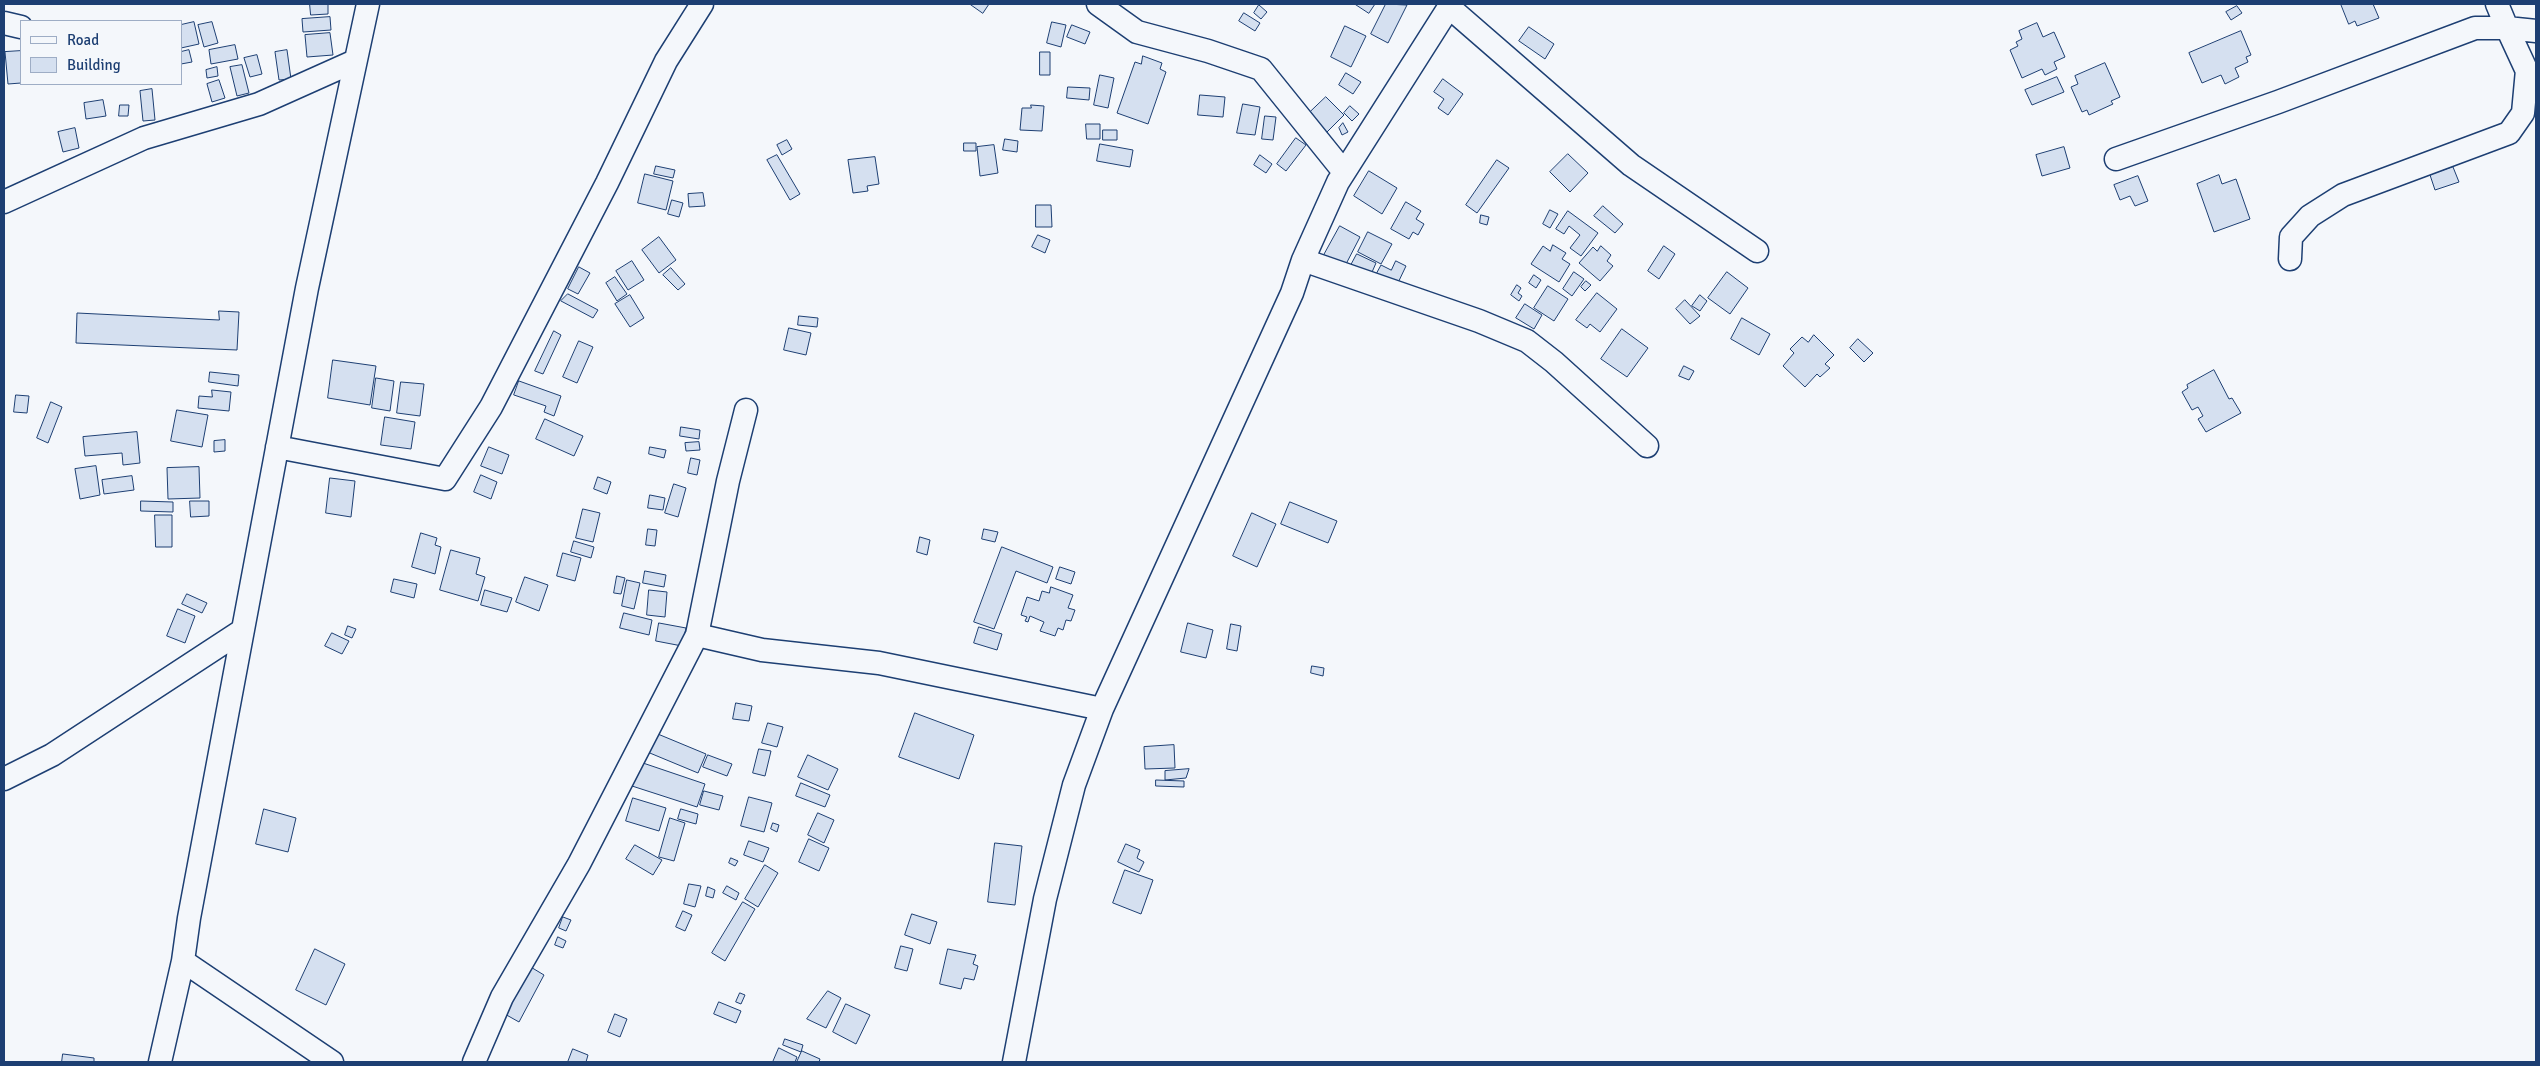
<!DOCTYPE html>
<style>
body{margin:0}
#map{position:relative;width:2540px;height:1066px;overflow:hidden;background:#f4f7fb;font-family:Signika,sans-serif}
canvas{display:block}
.frame{position:absolute;inset:0;border:5px solid #1d3f73;pointer-events:none}
.legend{position:absolute;left:20px;top:20px;width:162px;height:65px;box-sizing:border-box;background:#f4f7fb;border:1px solid #9eadc5;margin:0;padding:6px 9px;list-style:none;font-size:15px;color:#1d3f73}
.legend li{display:flex;align-items:center;gap:10px;height:25px}
.legend b{width:25px;border:1px solid #9eadc5}
</style>
<div id="map">
<canvas width="2540" height="1066"></canvas>
<div class="frame"></div>
<ul class="legend">
<li><b style="height:6px;background:#f4f7fb"></b>Road</li>
<li><b style="height:14px;background:#d5e0f0"></b>Building</li>
</ul>
</div>
<script>
const context = document.querySelector('canvas').getContext('2d');
context.lineJoin = 'round';
function fill(path, color) { context.fillStyle = color; context.fill(path, 'evenodd'); }
function stroke(path, color, width, dash) { context.strokeStyle = color; context.lineWidth = width; context.lineCap = dash ? 'butt' : 'round'; context.setLineDash(dash || []); context.stroke(path); }
const building = new Path2D(`
 M310 4H328V14L311 15Z
 M970 4H989L983 13Z
 M1355 4H1375L1369 13Z
 M1386 4 1407 5 1388 43 1371 34Z
 M2341 4H2373L2379 18 2357 26 2355 21 2349 24Z
 M1259 5 1267 12 1261 19 1254 13Z
 M2237 6 2242 13 2231 20 2226 12Z
 M1244 13 1260 23 1255 31 1239 21Z
 M330 17 331 30 303 32 302 19Z
 M194 22 199 44 181 48V25Z
 M212 22 218 43 204 47 198 25Z
 M1052 22 1066 25 1061 47 1047 43Z
 M2037 23 2043 37 2054 32 2065 57 2054 62 2057 69 2045 75 2042 69 2022 78 2010 50 2018 46 2016 42 2022 39 2019 31Z
 M1072 25 1090 32 1085 44 1067 37Z
 M1345 26 1366 36 1351 67 1331 57Z
 M1529 27 1554 44 1545 59 1519 41Z
 M2241 31 2251 55 2246 57 2248 62 2235 68 2239 77 2225 84 2221 75 2202 83 2189 53Z
 M330 33 333 55 307 57 305 35Z
 M235 45 238 59 211 64 209 50Z
 M189 50 192 62 181 64V52Z
 M287 50 291 79 279 80 275 52Z
 M21 51V83L8 84 5 52Z
 M1040 52H1050V75H1040Z
 M257 55 262 74 250 77 244 58Z
 M1143 56 1162 63 1160 69 1166 72 1148 124 1117 113 1135 62 1141 64Z
 M2105 63 2120 97 2111 101 2113 104 2089 115 2087 110 2082 112 2071 87 2078 84 2075 76Z
 M242 65 249 93 237 96 230 67Z
 M217 67 218 76 207 78 206 70Z
 M1346 73 1361 82 1353 94 1339 85Z
 M1100 75 1114 78 1108 108 1094 105Z
 M2057 77 2064 92 2032 105 2025 90Z
 M1443 79 1463 94 1448 115 1438 108 1444 99 1434 92Z
 M219 80 225 98 212 102 207 84Z
 M1068 87 1090 88 1089 100 1067 98Z
 M152 89 155 120 143 121 140 91Z
 M1200 95 1225 97 1223 117 1198 115Z
 M1326 97 1344 115 1322 137 1304 118Z
 M103 100 106 116 86 119 84 103Z
 M1243 104 1260 107 1255 135 1237 133Z
 M120 105H129L128 116H119Z
 M1031 105 1044 106 1042 131 1020 130 1022 108H1031Z
 M1350 106 1359 114 1352 121 1344 113Z
 M1265 116 1276 117 1273 140 1262 139Z
 M1343 123 1348 132 1342 135 1339 128Z
 M1086 124H1100V139H1087Z
 M75 128 79 148 63 152 58 132Z
 M1103 130H1117V140H1103Z
 M1296 138 1306 145 1286 171 1277 164Z
 M1005 139 1018 141 1017 152 1003 150Z
 M787 140 792 149 782 155 777 145Z
 M964 143H976V151H964Z
 M1100 144 1133 150 1130 167 1097 161Z
 M994 145 998 173 980 176 977 147Z
 M2064 147 2070 168 2042 176 2036 155Z
 M1568 154 1588 173 1570 192 1550 172Z
 M777 155 800 194 790 200 767 160Z
 M1260 155 1272 164 1266 173 1254 165Z
 M875 157 879 184 867 186 868 191 853 193 848 160Z
 M1497 160 1509 168 1477 213 1466 205Z
 M656 166 675 170 673 178 654 174Z
 M2453 167 2459 182 2435 190 2430 175Z
 M1369 171 1397 188 1382 214 1354 196Z
 M645 174 673 181 666 210 638 203Z
 M2219 175 2222 184 2236 179 2250 219 2214 232 2197 184Z
 M2138 176 2148 201 2135 206 2130 196 2120 200 2114 185Z
 M703 193 705 206 689 207 688 194Z
 M672 200 683 203 679 217 668 214Z
 M1406 202 1421 211 1416 219 1424 224 1418 235 1413 232 1409 239 1391 229Z
 M1036 205H1051L1052 227H1036Z
 M1603 206 1623 224 1615 233 1594 216Z
 M1550 210 1558 214 1550 228 1543 224Z
 M1568 211 1598 233 1581 256 1570 248 1580 235 1569 226 1564 234 1556 229Z
 M1481 215 1489 217 1487 225 1480 223Z
 M1340 226 1360 237 1345 266 1324 255Z
 M1368 232 1392 244 1381 264 1358 252Z
 M1038 235 1050 240 1045 253 1032 247Z
 M659 237 676 260 659 273 642 250Z
 M1553 245 1566 253 1562 259 1570 264 1559 282 1531 264 1543 246 1550 251Z
 M1601 246 1611 255 1607 261 1613 266 1600 281 1579 263 1593 247 1597 251Z
 M1664 246 1675 254 1659 279 1648 271Z
 M1357 254 1376 263 1369 279 1349 269Z
 M632 261 644 280 628 290 616 271Z
 M1396 261 1406 266 1396 287 1375 276 1381 265 1391 270Z
 M579 267 590 273 578 294 568 289Z
 M671 268 685 284 678 290 663 275Z
 M1574 272 1584 279 1572 296 1563 289Z
 M1727 272 1748 288 1730 314 1708 298Z
 M1534 275 1541 280 1536 288 1529 283Z
 M615 277 627 294 617 301 606 283Z
 M1586 281 1591 285 1585 291 1581 287Z
 M1517 285 1521 288 1518 293 1522 296 1519 301 1511 295Z
 M1548 286 1568 299 1554 321 1534 308Z
 M1597 293 1617 309 1600 332 1590 324 1587 328 1576 320Z
 M568 294 598 310 593 318 561 301Z
 M630 295 644 318 630 327 615 304Z
 M1700 295 1707 301 1700 311 1692 306Z
 M1685 300 1700 316 1690 324 1676 309Z
 M1525 304 1542 315 1534 329 1516 318Z
 M219 311 239 312 237 350 76 343 77 313 219 320Z
 M799 316 818 318 817 327 798 325Z
 M1742 318 1770 334 1759 355 1731 339Z
 M789 328 811 333 806 355 784 350Z
 M1622 329 1648 348 1627 377 1601 359Z
 M554 331 561 335 543 374 535 371Z
 M1814 335 1834 355 1825 364 1830 368 1820 377 1817 374 1805 387 1783 366 1794 353 1790 349 1802 337 1808 342Z
 M1858 339 1873 353 1864 362 1850 348Z
 M579 341 593 347 577 383 563 377Z
 M333 360 376 366 370 405 328 398Z
 M1684 366 1694 371 1689 380 1679 376Z
 M2214 370 2229 399 2232 398 2241 413 2206 432 2198 419 2203 416 2198 407 2192 410 2182 392 2188 388 2187 385Z
 M210 372 239 375 238 386 209 382Z
 M376 378 394 381 390 411 372 408Z
 M519 381 561 396 554 416 544 412 546 406 514 395Z
 M401 382 424 384 420 416 397 413Z
 M212 390 231 392 229 411 198 408 199 396 212 397Z
 M16 395 29 396 27 413 14 412Z
 M51 402 62 407 48 443 37 438Z
 M177 410 208 415 202 447 171 441Z
 M385 417 415 422 411 449 381 445Z
 M545 419 583 436 574 456 536 439Z
 M681 427 700 430 699 439 680 436Z
 M137 432 140 463 123 465 122 453 85 456 83 437Z
 M225 440V451L214 452V441Z
 M699 442 700 450 686 451 685 443Z
 M489 447 509 455 502 474 481 466Z
 M650 447 666 450 664 458 649 454Z
 M691 458 700 460 697 475 688 473Z
 M96 466 100 495 80 499 75 469Z
 M199 467 200 498 168 499 167 468Z
 M481 475 497 482 491 499 474 492Z
 M132 476 134 490 104 494 102 480Z
 M598 477 611 482 607 494 594 489Z
 M330 478 355 481 351 517 326 513Z
 M674 484 686 488 678 517 665 513Z
 M650 495 665 498 663 510 648 508Z
 M141 501 173 502V512L141 511Z
 M190 501H209V516L191 517Z
 M1290 502 1337 521 1328 543 1281 524Z
 M583 509 600 513 593 542 576 538Z
 M1252 513 1276 524 1257 567 1233 556Z
 M155 515H172V547H156Z
 M648 529 657 530 655 546 646 545Z
 M984 529 998 532 995 542 982 539Z
 M421 533 437 538 435 545 441 547 435 574 412 567Z
 M920 537 930 540 927 555 917 552Z
 M574 541 594 547 591 558 571 552Z
 M1002 547 1053 567 1047 583 1016 571 994 629 974 622Z
 M451 550 480 558 476 574 485 577 478 601 440 590Z
 M563 553 581 558 575 581 557 576Z
 M1060 567 1075 572 1071 584 1056 579Z
 M645 571 666 575 664 587 643 583Z
 M617 576 625 578 621 594 614 593Z
 M525 577 548 585 539 611 516 602Z
 M394 579 417 584 414 598 391 592Z
 M627 580 640 583 634 609 622 606Z
 M1051 587 1073 595 1068 608 1075 610 1071 621 1066 620 1063 630 1058 628 1055 636 1040 631 1044 622 1030 616 1028 622 1025 621 1027 617 1021 615 1027 597 1039 601 1042 591 1049 593Z
 M485 590 512 598 507 612 481 605Z
 M649 590 667 592 665 617 647 615Z
 M187 594 207 603 202 613 182 604Z
 M178 609 195 616 185 643 167 636Z
 M624 613 652 620 649 635 620 628Z
 M659 623 686 628 682 646 656 641Z
 M1188 623 1213 630 1206 658 1181 652Z
 M1231 624 1241 626 1237 651 1227 649Z
 M348 626 356 629 352 638 345 635Z
 M979 627 1002 634 997 650 974 643Z
 M332 633 349 641 342 654 325 646Z
 M1312 666 1324 668 1323 676 1311 673Z
 M736 703 752 706 749 721 733 719Z
 M915 713 974 735 959 779 899 757Z
 M768 723 783 727 777 747 762 743Z
 M653 732 706 754 698 773 645 751Z
 M1174 745 1175 768 1145 769 1144 747Z
 M759 749 771 751 765 776 753 773Z
 M708 755 732 764 727 776 703 767Z
 M808 755 838 769 828 790 798 777Z
 M640 762 705 784 697 807 632 786Z
 M1189 769 1186 778 1165 780V771Z
 M1156 780 1184 781V787L1156 786Z
 M801 783 830 795 825 807 796 796Z
 M704 791 723 796 719 810 700 805Z
 M749 797 772 803 764 832 741 826Z
 M633 798 666 808 659 831 626 821Z
 M264 809 296 818 288 852 256 844Z
 M681 809 698 814 696 824 678 819Z
 M818 813 834 820 824 843 808 835Z
 M670 818 685 823 674 861 659 857Z
 M773 823 779 825 777 832 771 829Z
 M809 839 829 848 819 871 799 862Z
 M749 841 769 848 763 862 744 855Z
 M995 843 1022 846 1015 905 988 902Z
 M1126 844 1140 850 1137 858 1144 862 1139 872 1118 862Z
 M635 845 662 860 653 875 626 859Z
 M731 858 738 861 735 866 729 863Z
 M765 865 778 873 758 907 745 899Z
 M1125 870 1153 880 1141 914 1113 903Z
 M689 884 701 886 695 907 684 904Z
 M727 886 739 893 736 900 723 893Z
 M708 887 715 890 713 898 706 896Z
 M743 902 755 909 725 961 712 953Z
 M683 911 692 915 685 931 676 927Z
 M912 914 937 922 930 944 905 935Z
 M563 917 571 920 566 931 559 928Z
 M558 937 566 941 563 948 555 945Z
 M901 946 913 949 907 971 895 968Z
 M315 949 345 964 326 1005 296 990Z
 M948 949 976 955 973 964 978 966 974 980 964 978 961 989 940 984Z
 M529 966 544 975 519 1022 503 1013Z
 M828 991 841 998 826 1028 807 1019Z
 M740 993 745 995 741 1004 736 1002Z
 M719 1002 741 1011 736 1023 714 1014Z
 M846 1004 870 1015 856 1044 833 1032Z
 M615 1014 627 1019 620 1037 608 1032Z
 M785 1039 803 1045 801 1052 783 1045Z
 M779 1048 797 1057 795 1062H773Z
 M573 1049 588 1055 586 1062H568Z
 M802 1051 820 1059 819 1062H797Z
 M63 1054 94 1058V1062H62Z`);
fill(building, '#d5e0f0');
stroke(building, '#1d3f73', 1);
const minor = new Path2D(`
 M1098 4 1137 32 1208 51 1261 69 1344 172
 M1449 7 1631 165 1757 251
 M4 23 21 27
 M2532 82 2507 28 2536 31
 M2116 159 2278 102 2475 28H2507L2497 4
 M4 202 144 138 259 104 355 61
 M2290 259 2291 237 2310 216 2343 195 2509 133 2523 113 2527 70
 M1303 260 1479 321 1527 341 1554 362 1647 446
 M277 447 445 479 491 407 607 183 666 61 702 4
 M697 635 762 650 879 663 1102 709
 M4 779 52 755 243 630
 M183 961 332 1062
 M160 1062 183 961 189 918 307 288 368 4
 M474 1062 502 997 579 864 697 635 728 481 746 410
 M1014 1062 1045 899 1074 785 1102 709 1292 293 1303 260 1338 182 1451 4`);
stroke(minor, '#1d3f73', 25);
stroke(minor, '#f4f7fb', 22);
</script>
